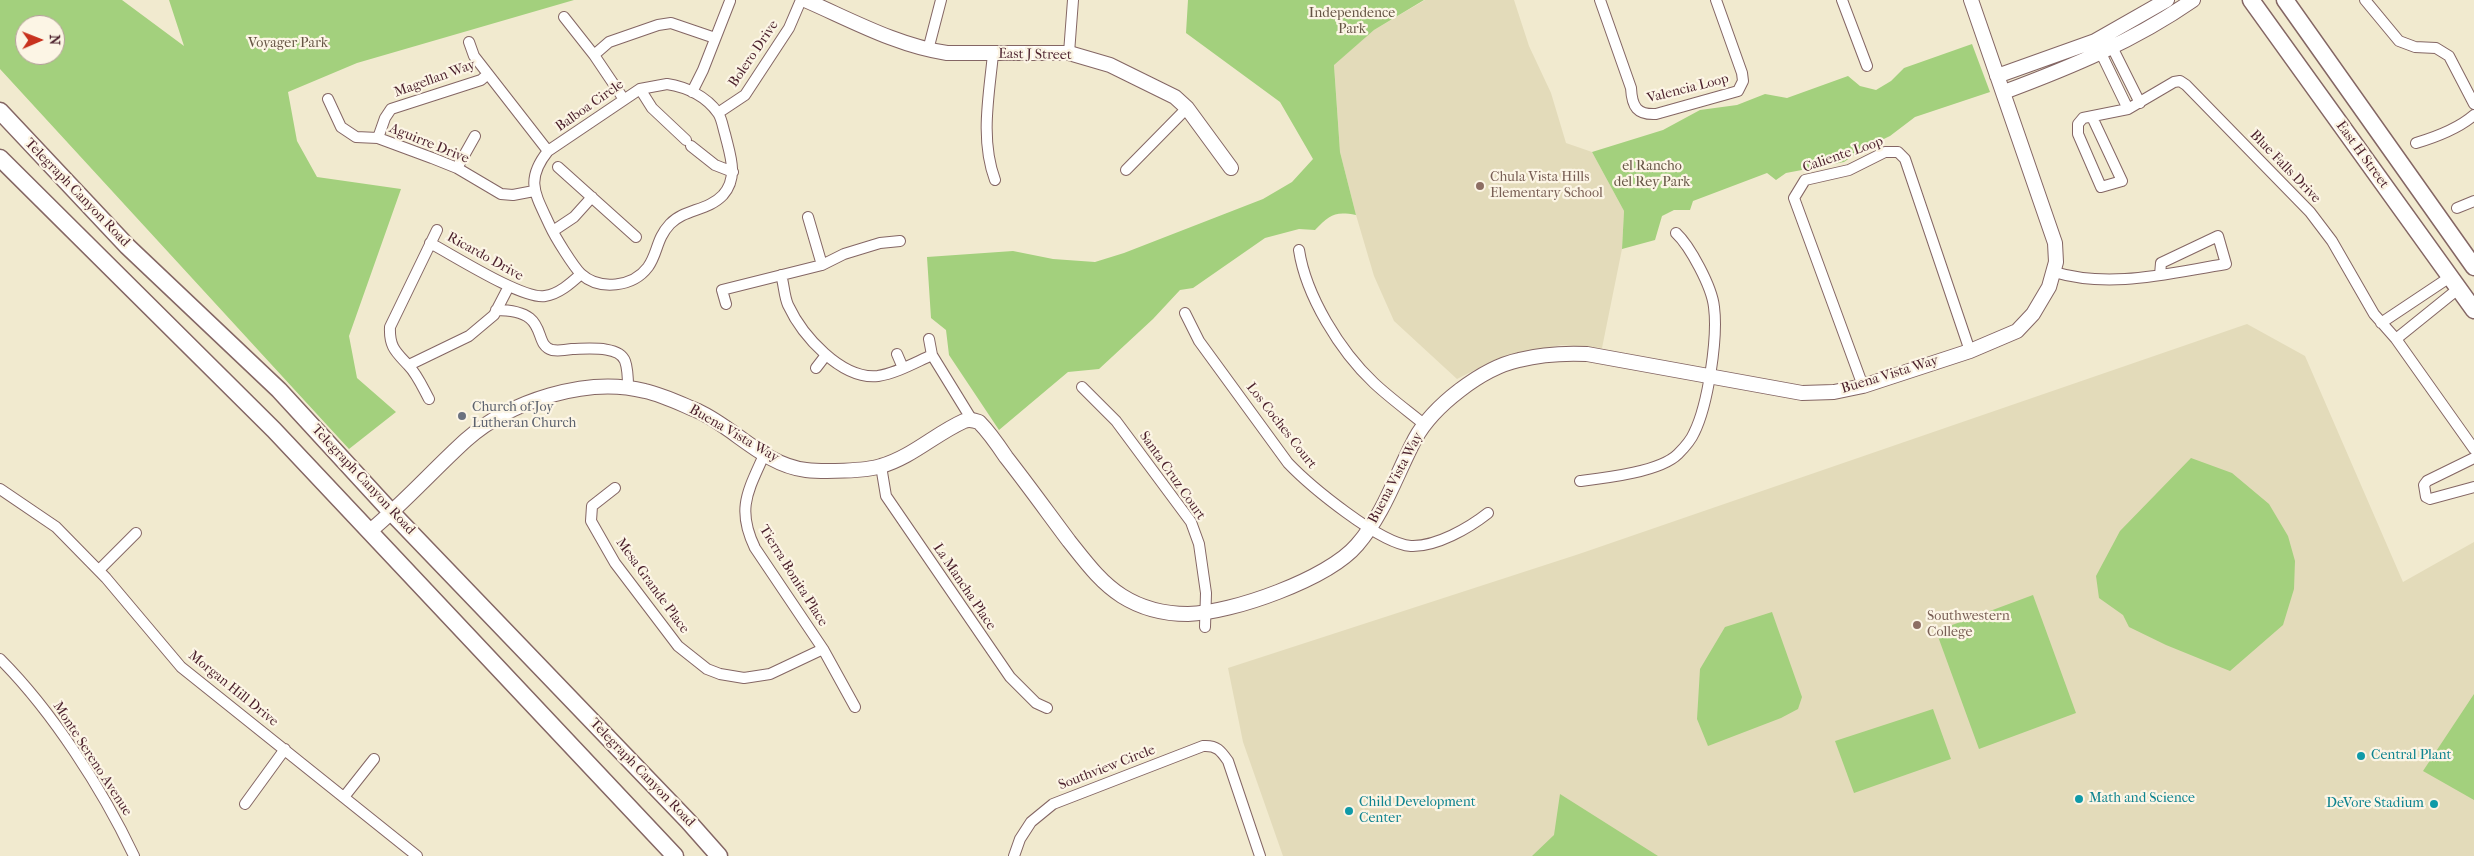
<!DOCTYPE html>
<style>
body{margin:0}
#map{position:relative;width:2474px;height:856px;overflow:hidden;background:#f1eacf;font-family:"IM FELL French Canon",serif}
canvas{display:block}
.north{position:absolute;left:15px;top:15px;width:50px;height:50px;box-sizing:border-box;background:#fcf5e5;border:1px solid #b59f9b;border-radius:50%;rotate:89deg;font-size:14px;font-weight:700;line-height:20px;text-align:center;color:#4a1f2b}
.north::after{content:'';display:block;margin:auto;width:18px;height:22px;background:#c8321e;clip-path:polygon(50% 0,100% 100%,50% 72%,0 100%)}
</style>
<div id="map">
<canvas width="2474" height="856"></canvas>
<div class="north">N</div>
</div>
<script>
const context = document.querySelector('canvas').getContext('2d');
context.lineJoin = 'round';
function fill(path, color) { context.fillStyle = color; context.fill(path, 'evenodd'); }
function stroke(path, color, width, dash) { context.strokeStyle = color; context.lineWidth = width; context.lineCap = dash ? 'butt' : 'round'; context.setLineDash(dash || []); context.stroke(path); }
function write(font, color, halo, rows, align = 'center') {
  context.font = font + ' "IM FELL French Canon",serif'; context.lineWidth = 4.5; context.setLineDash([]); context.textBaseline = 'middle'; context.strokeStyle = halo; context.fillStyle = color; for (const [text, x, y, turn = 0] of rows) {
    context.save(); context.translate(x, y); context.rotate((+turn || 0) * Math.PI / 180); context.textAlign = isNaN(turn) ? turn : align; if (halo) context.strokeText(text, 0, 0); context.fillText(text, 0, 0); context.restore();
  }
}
fill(new Path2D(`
 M1425 0H1514L1529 46 1551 93 1566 143 1592 152 1624 211 1622 249 1602 348 1561 345 1492 361 1457 379 1394 321 1374 276 1356 215 1340 152 1334 64 1374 30Z
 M2247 324 2305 356 2403 582 2474 542V856H1283L1243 742 1228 668 1579 554Z`), '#e3dbba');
fill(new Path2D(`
 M0 0H122L184 46 169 0H574L357 63 288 92 297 141 317 177 401 189 349 336 357 378 396 412 349 449 0 69ZM25 25H55V55H25Z
 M1188 0H1424L1374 30 1334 65 1340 152 1356 215C1334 211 1330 215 1315 230L1299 229 1265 238 1193 288 1180 290 1153 319 1099 369 1068 372 999 430 949 355 946 330 931 318 927 257 1013 251 1053 259 1095 262 1124 253 1263 199 1292 182 1313 159 1280 102 1186 33Z
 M1972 44 1990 92 1915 117 1890 136 1863 149 1844 162 1786 173 1776 180 1767 173 1693 201 1690 210H1674L1662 216 1655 240 1622 249 1624 211 1592 152 1663 130 1700 110 1737 105 1765 94 1787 98 1848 76 1860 86 1876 90 1891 81 1904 68Z
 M2191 458 2232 473 2269 504 2288 536 2295 561 2294 589 2283 625 2230 671 2166 645 2129 627 2123 615 2099 598 2096 576 2120 531Z
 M2033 595 2076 713 1979 749 1936 631Z
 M1772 612 1802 697 1798 709 1781 718 1708 746 1697 719 1700 669 1725 627Z
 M2474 694V800L2423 771Z
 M1933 709 1951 759 1854 793 1835 741Z
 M1560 794 1658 856H1532L1554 835Z`), '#a3d07d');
const street = new Path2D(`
 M1600 0 1631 88C1632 107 1637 115 1656 114L1738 91 1743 81 1742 73 1716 0
 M1842 0 1867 66
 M2365 0 2399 41 2415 47 2436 48 2449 56 2474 104
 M564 17 594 55 623 98
 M2109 41 2140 103
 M469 42 474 56 548 151
 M2098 47 2128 109
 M928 50 941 0
 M1069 53 1073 0
 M993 54C989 96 980 139 995 180
 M594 55 609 42 658 25 671 23 715 38
 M667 84C686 87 706 96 718 113 722 119 723 128 725 134 730 155 739 177 723 195 708 211 684 209 670 224 656 239 658 253 648 267 633 287 600 291 581 274 573 266 555 237 550 226 536 195 524 181 548 151L640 89Z
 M640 89 652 108 686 140
 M692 92 703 70 730 1
 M328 99 341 127 356 137 378 138 432 158 457 168 501 194 513 195 534 191
 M718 113 745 95 789 28 801 0
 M2092 117 2122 181 2101 187 2078 134V124L2083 118 2128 109 2174 82 2180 81 2186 85 2310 212 2332 241 2374 314 2396 339 2474 449
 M378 138 385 118 391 109 481 80 488 74
 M2416 143C2436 137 2458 129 2474 115
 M691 146 715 165 733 172
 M558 167 636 237
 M457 168 475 136
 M1126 170 1187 108
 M2457 208 2474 201
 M808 217 822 265
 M553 231 574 217 592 197
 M430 243C453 255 523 300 545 296 559 294 571 283 581 274
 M1299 250C1306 296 1340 351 1374 383 1390 398 1408 411 1425 425
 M2054 272C2111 289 2169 273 2226 264L2218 236 2161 263 2160 275
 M781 275C784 284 784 296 788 305 802 335 841 380 878 376 897 373 914 363 932 355
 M726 304 722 290 822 265 844 254 880 243 900 241
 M496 310C552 310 531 344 552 350 558 351 566 350 572 349 586 349 619 345 625 361 628 369 628 380 628 388
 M1185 313 1199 341 1288 463C1310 486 1380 544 1411 546 1436 547 1469 528 1488 513
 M2381 323 2450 277
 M929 339 932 355 972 420
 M2396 339 2458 289
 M897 354 903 368
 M409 365 469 336 494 315 508 288
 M816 368 826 355
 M1863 386 1794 198 1805 180 1849 170 1885 152H1898L1905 159 1970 351
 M1082 387 1116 421 1191 522 1199 544 1206 593 1205 627
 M429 399C423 388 417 374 408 365 396 352 389 347 390 327L437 230
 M764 455C748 491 736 509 755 548L823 649 855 707
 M2474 458 2427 481 2424 485 2426 497 2430 499 2474 487
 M881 466 886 496 1010 677 1036 703 1047 708
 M1580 481C1605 478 1660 472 1678 454 1683 449 1691 440 1694 433 1708 405 1718 338 1714 307 1712 287 1690 246 1676 233
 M615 488 592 506 591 521 615 563 678 646 707 669 720 674 744 678 770 674 823 649
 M0 489 56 527 106 578 181 667 417 856
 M99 570 136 533
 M0 659C52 711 103 790 134 856
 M344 797 374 759
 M245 804 285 749
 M1014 856 1020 839 1031 822 1053 804 1203 746C1217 745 1221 751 1228 761L1260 856`);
const secondary = new Path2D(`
 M805 0C851 20 898 46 947 53H1069L1110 65 1175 97 1187 108 1231 168
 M1997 76 2095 41 2167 0
 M2004 92C2071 67 2134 41 2193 0
 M370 531C404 503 433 470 466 440 510 401 587 376 645 391 663 395 681 404 698 411 735 428 764 465 806 470 823 472 866 471 881 466 912 457 935 434 964 421 969 419 973 420 979 422 989 432 998 445 1006 457 1028 485 1048 513 1069 541 1085 561 1100 582 1122 596 1141 608 1165 614 1188 614 1232 613 1328 579 1357 545 1384 514 1396 475 1415 439 1433 406 1482 368 1519 360 1542 354 1564 353 1587 354L1802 393 1834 392 1863 386 1970 351 2017 331 2033 314 2049 287 2056 262 2055 243 1971 0`);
const primary = new Path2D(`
 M2251 0 2474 310
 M2285 0 2474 267
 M0 111 127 246 279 390 392 513 688 821 719 856
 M0 158 274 430 675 856`);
stroke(street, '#846664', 12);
stroke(secondary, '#846664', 16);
stroke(primary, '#846664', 19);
stroke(street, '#fff', 10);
stroke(secondary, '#fff', 14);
stroke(primary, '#fff', 16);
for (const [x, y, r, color] of [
 [1480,186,5,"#8d6e63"],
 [462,416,5,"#6b7280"],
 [1917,625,5,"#8d6e63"],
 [2361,756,5,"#0f9aa8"],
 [2079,799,5,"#0f9aa8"],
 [2434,804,5,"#0f9aa8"],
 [1349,811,5,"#0f9aa8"]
]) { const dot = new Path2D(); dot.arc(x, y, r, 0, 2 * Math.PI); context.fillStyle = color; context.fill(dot); stroke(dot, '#fcf5e5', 2); }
write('14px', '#655444', '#fcf5e5', [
 ["Independence",1352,14],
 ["Park",1352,30],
 ["Voyager Park",288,44],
 ["el Rancho",1652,167],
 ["del Rey Park",1652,183]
]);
write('14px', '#4a1f2b', '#fcf5e5', [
 ["Bolero Drive",754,54,-56],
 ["East J Street",1035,55,1],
 ["Magellan Way",435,79,-20],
 ["Valencia Loop",1688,89,-14],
 ["Balboa Circle",590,106,-35],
 ["Aguirre Drive",429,144,22],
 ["Caliente Loop",1843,155,-19],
 ["East H Street",2362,155,54],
 ["Blue Falls Drive",2285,167,46],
 ["Telegraph Canyon Road",77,193,46],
 ["Ricardo Drive",485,257,29],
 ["Buena Vista Way",1890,375,-17],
 ["Los Coches Court",1281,426,52],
 ["Buena Vista Way",734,434,30],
 ["Santa Cruz Court",1172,476,55],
 ["Buena Vista Way",1396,478,-62],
 ["Telegraph Canyon Road",363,480,47],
 ["Tierra Bonita Place",793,576,58],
 ["Mesa Grande Place",652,586,54],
 ["La Mancha Place",964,587,56],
 ["Morgan Hill Drive",233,689,39],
 ["Monte Sereno Avenue",92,759,57],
 ["Southview Circle",1107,768,-21],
 ["Telegraph Canyon Road",642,773,46]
]);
write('14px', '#785e54', '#fcf5e5', [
 ["Chula Vista Hills",1490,178],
 ["Elementary School",1490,194],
 ["Southwestern",1927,617],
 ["College",1927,633]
], 'left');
write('14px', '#5b616d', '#fcf5e5', [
 ["Church of Joy",472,408],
 ["Lutheran Church",472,424]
], 'left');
write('14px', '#0d838f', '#fcf5e5', [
 ["Central Plant",2371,756],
 ["Math and Science",2089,799],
 ["Child Development",1359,803],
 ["Center",1359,819],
 ["DeVore Stadium",2424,804,"right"]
], 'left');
</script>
